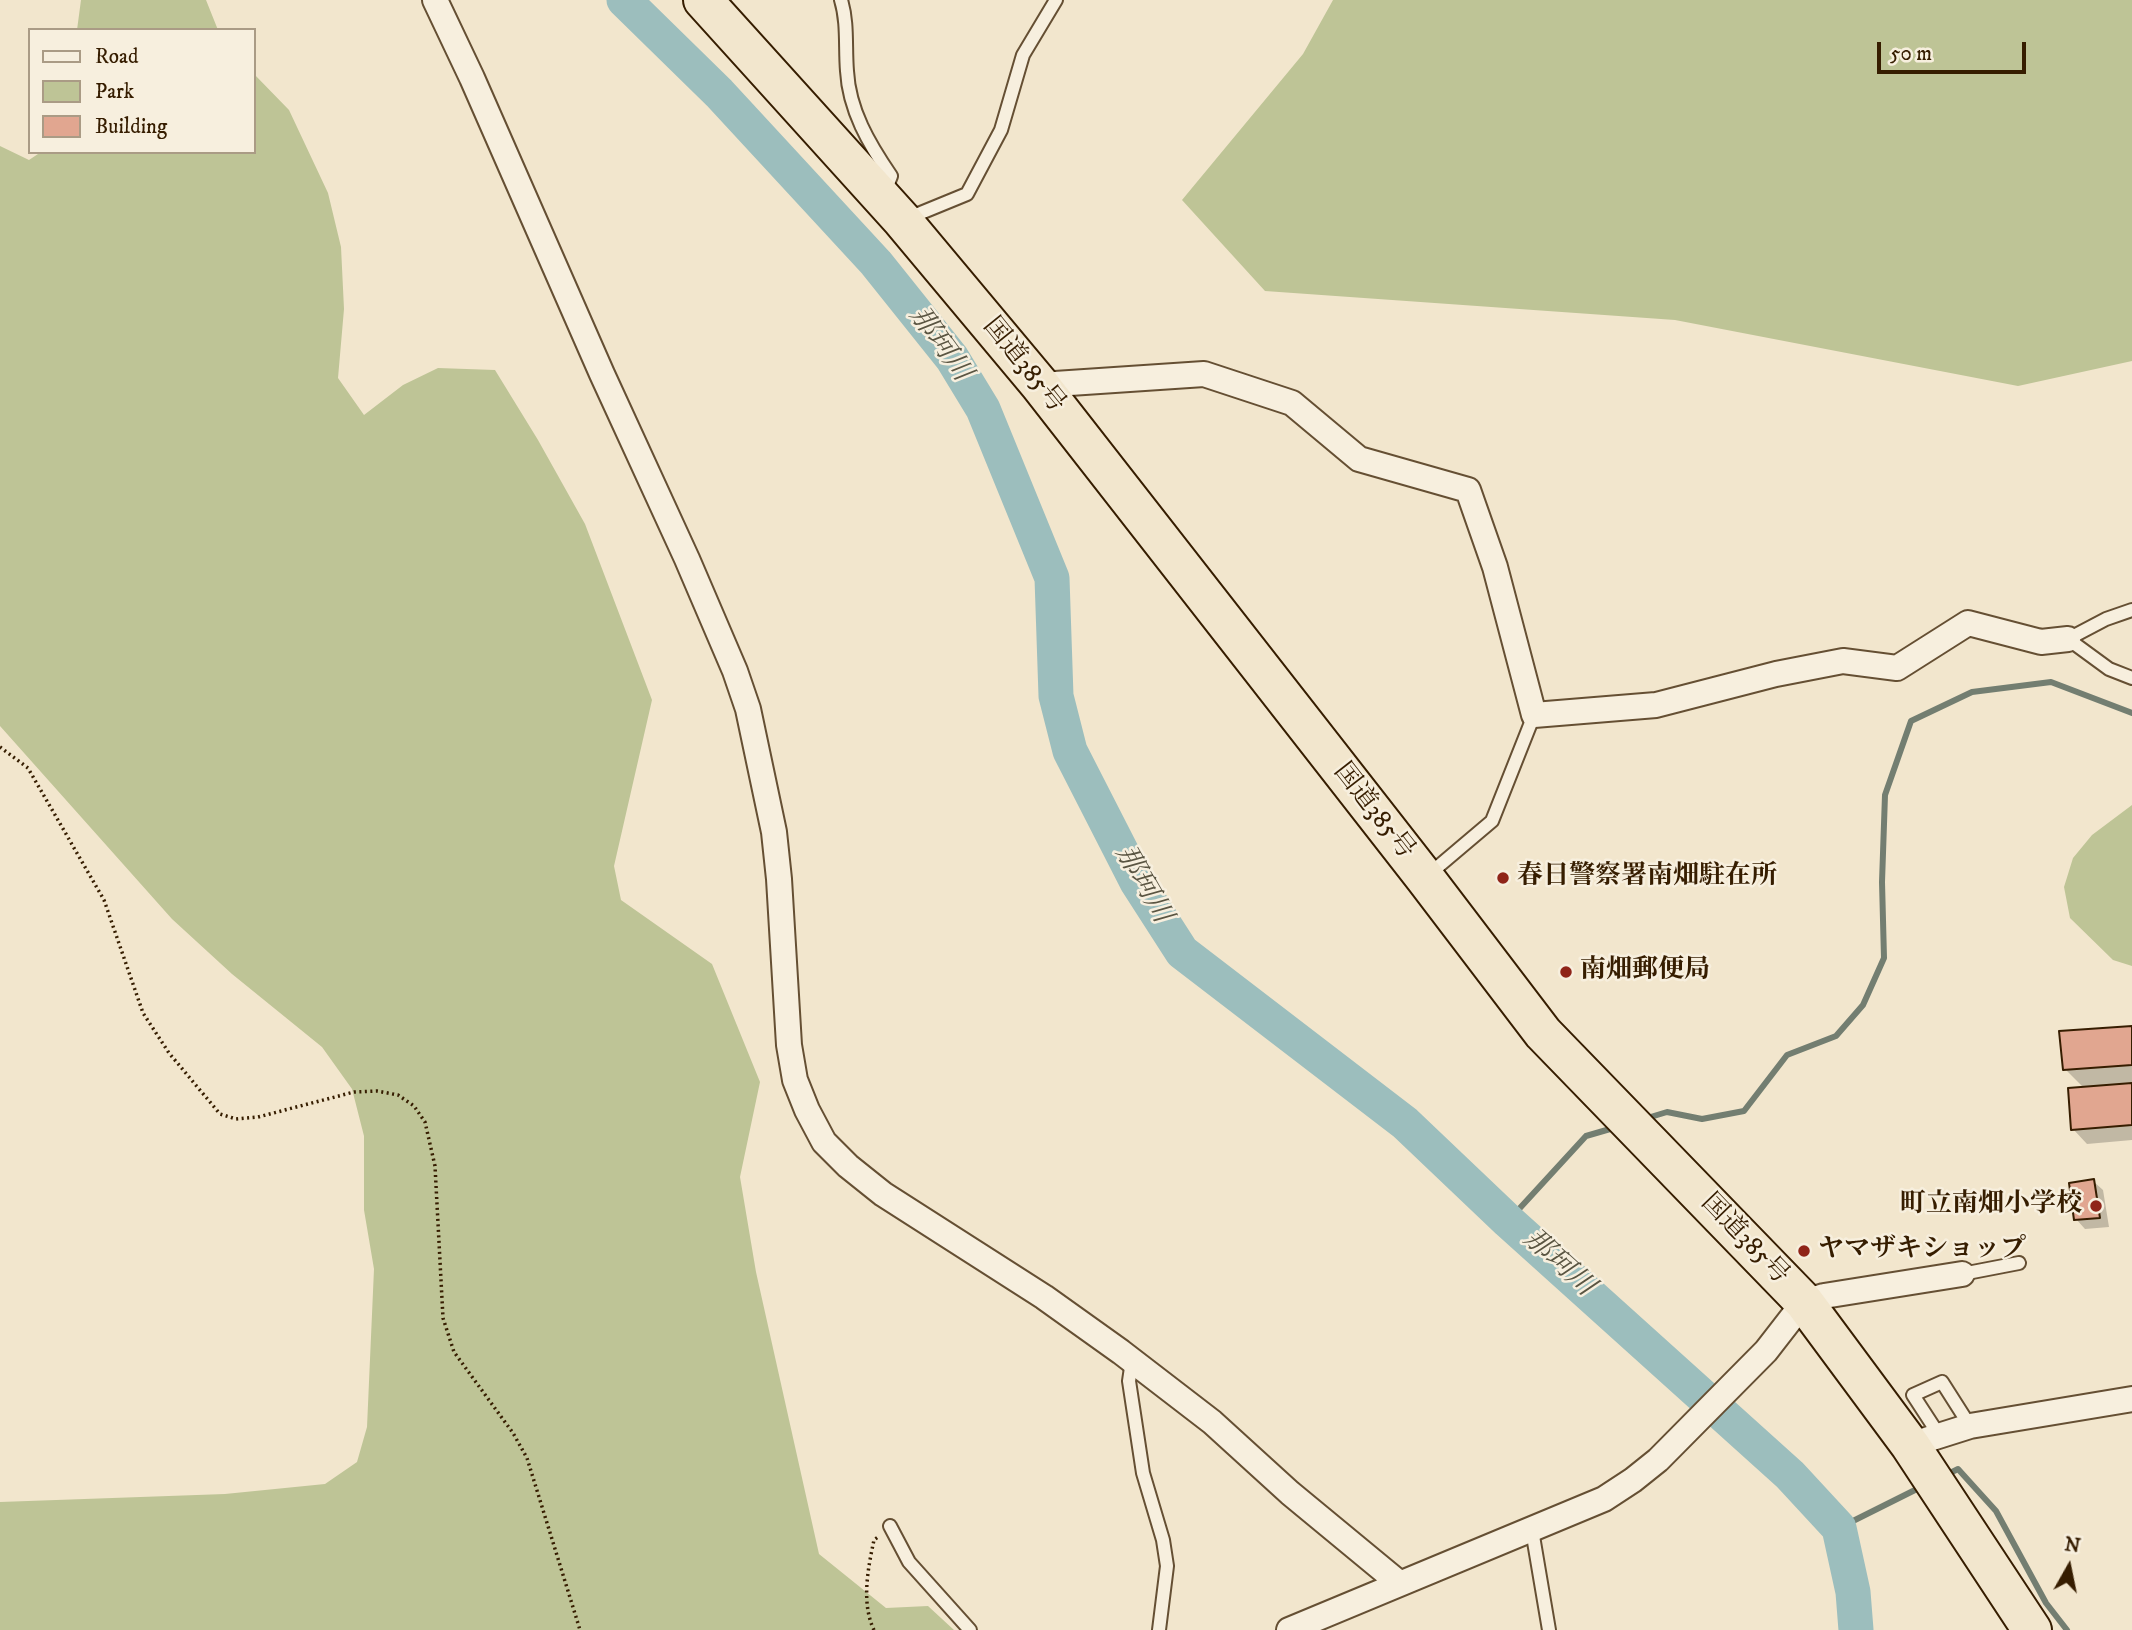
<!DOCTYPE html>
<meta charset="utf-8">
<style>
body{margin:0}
#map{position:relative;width:2132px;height:1630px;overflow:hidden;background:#f2e6cd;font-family:"IM FELL DW Pica",serif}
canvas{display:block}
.legend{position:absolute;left:28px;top:28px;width:228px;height:126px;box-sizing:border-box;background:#f7efde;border:2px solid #aa9b85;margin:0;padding:9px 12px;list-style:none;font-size:21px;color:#361d00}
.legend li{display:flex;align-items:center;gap:14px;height:35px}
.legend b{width:35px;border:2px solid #aa9b85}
.north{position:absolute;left:2034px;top:1532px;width:70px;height:70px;-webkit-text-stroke:5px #f7efde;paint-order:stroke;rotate:9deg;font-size:19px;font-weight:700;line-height:28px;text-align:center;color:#361d00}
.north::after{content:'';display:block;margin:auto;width:24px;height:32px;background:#361d00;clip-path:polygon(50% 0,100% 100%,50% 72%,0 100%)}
.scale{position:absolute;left:1877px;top:42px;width:149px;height:32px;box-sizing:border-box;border:4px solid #361d00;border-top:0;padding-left:9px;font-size:21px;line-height:24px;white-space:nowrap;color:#361d00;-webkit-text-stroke:5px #f7efde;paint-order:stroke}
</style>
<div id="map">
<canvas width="2132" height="1630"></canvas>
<ul class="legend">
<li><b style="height:9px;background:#f7efde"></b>Road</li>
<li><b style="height:19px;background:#bec496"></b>Park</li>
<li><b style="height:19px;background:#e1a690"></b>Building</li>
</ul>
<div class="north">N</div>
<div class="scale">50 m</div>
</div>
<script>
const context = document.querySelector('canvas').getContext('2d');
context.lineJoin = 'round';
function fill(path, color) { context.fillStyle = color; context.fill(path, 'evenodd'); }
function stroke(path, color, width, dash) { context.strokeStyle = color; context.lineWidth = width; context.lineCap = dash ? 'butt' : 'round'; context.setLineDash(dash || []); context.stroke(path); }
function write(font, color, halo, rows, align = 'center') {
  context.font = font + ' "IM FELL DW Pica","Noto Serif JP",serif'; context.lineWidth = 5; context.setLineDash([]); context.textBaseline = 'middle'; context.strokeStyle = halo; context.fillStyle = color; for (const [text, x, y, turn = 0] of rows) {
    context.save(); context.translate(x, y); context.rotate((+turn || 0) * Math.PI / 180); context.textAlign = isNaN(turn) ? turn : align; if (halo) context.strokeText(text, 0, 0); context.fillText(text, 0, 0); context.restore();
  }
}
fill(new Path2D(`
 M81 0H206L218 30H77Z
 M1333 0H2132V361L2018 386 1675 320 1265 291 1182 200 1303 54Z
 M254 74 289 110 328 193 341 247 344 309 338 378 364 415 403 385 438 368 495 370 538 440 585 524 652 700 614 866 621 900 712 964 760 1082 740 1177 756 1272 819 1554 886 1608 928 1606 954 1630H0V1502L225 1494 325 1484 357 1462 367 1427 374 1269 364 1210V1136L352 1089 322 1047 232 974 172 919 0 726V146L29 160 41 152H254Z
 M2132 805V966L2113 960 2070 918 2064 887 2073 858 2092 835Z`), '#bec496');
fill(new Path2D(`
 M2132 1028V1140L2087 1144 2073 1129 2084 1088 2065 1069Z
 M2093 1181 2103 1190 2109 1227 2085 1229 2076 1219Z`), '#0003');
stroke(new Path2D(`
 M1644 1119 1667 1112 1702 1119 1744 1111 1787 1055 1836 1036 1863 1005 1884 958 1882 882 1885 795 1911 721 1972 692 2051 682 2132 713
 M1508 1221 1586 1136 1617 1127
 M1946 1475 1958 1469 1996 1511 2046 1603 2067 1630
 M1839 1528 1921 1487`), '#737e71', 6);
stroke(new Path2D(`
 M624 0 719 93 876 263 952 358 983 409 1052 578 1056 696 1070 751 1137 882 1182 952 1405 1123 1508 1221 1790 1475 1839 1528 1853 1592 1856 1630`), '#9cbebd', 35);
const building = new Path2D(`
 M2132 1026V1065L2063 1070 2059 1031Z
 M2132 1083V1125L2071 1130 2068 1088Z
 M2094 1179 2100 1218 2074 1220 2069 1183Z`);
fill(building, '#e1a690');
stroke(building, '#361d00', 2);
const service = new Path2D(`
 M841 0C848 23 845 47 847 71 849 110 869 144 891 176L884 194
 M906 219 967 194 1001 130 1023 55 1056 0
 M2132 610 2106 619 2068 639 2109 669 2132 678
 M1427 876 1492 821 1534 715
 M1962 1274 2019 1263
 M1132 1361 1129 1381 1143 1473 1163 1540 1167 1566 1159 1630
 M1939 1435 1913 1395 1942 1382 1970 1426
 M890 1526 909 1562 970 1630
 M1532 1530 1549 1630`);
const minor = new Path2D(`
 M435 0 472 78 602 374 687 559 735 671 748 709 774 832 779 879 789 1045 795 1080 807 1110 824 1142 848 1166 883 1194 1044 1297 1121 1352 1212 1422 1290 1493 1399 1583
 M1040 385 1204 374 1292 403 1359 459 1468 490 1495 567 1534 715 1656 705 1776 674 1843 661 1897 668 1968 623 2041 642 2068 639
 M1910 1445 1970 1426 2132 1399
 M1289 1630 1604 1499 1633 1480 1658 1460 1766 1351 1804 1302 1824 1296 1962 1274`);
const trunk = new Path2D(`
 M703 0 902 220 1040 385 1425 878 1543 1033 1804 1302 1910 1445 2032 1630`);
stroke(service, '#654f33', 16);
stroke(minor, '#654f33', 28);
stroke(trunk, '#361d00', 42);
stroke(new Path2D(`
 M0 747 28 768 104 900 143 1013 169 1053 220 1114 236 1119 258 1117 354 1092 377 1091 398 1095 414 1106 425 1122 435 1166 443 1318 454 1352 513 1433 527 1458 580 1630
 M874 1630C861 1603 868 1568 874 1540L878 1537`), '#361d00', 3.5, [2, 3.5]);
stroke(service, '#f7efde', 12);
stroke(minor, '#f7efde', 24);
stroke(trunk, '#f2e6cd', 38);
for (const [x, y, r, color] of [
 [1503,878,7,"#8f2418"],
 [1566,972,7,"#8f2418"],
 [2096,1206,7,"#8f2418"],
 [1804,1251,7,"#8f2418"]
]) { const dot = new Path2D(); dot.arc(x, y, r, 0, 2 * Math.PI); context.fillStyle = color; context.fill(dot); stroke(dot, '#f7efde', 2.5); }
write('26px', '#361d00', '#f7efde', [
 ["国道385号",1023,366,51],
 ["国道385号",1373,812,52],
 ["国道385号",1744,1240,46]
]);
write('bold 26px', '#361d00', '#f7efde', [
 ["春日警察署南畑駐在所",1517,878],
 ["南畑郵便局",1580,972],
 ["町立南畑小学校",2082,1206,"right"],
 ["ヤマザキショップ",1818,1251]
], 'left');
write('italic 28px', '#5a5542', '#f7efde', [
 ["那珂川",939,345,54],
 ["那珂川",1142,885,60],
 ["那珂川",1558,1264,42]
]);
</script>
